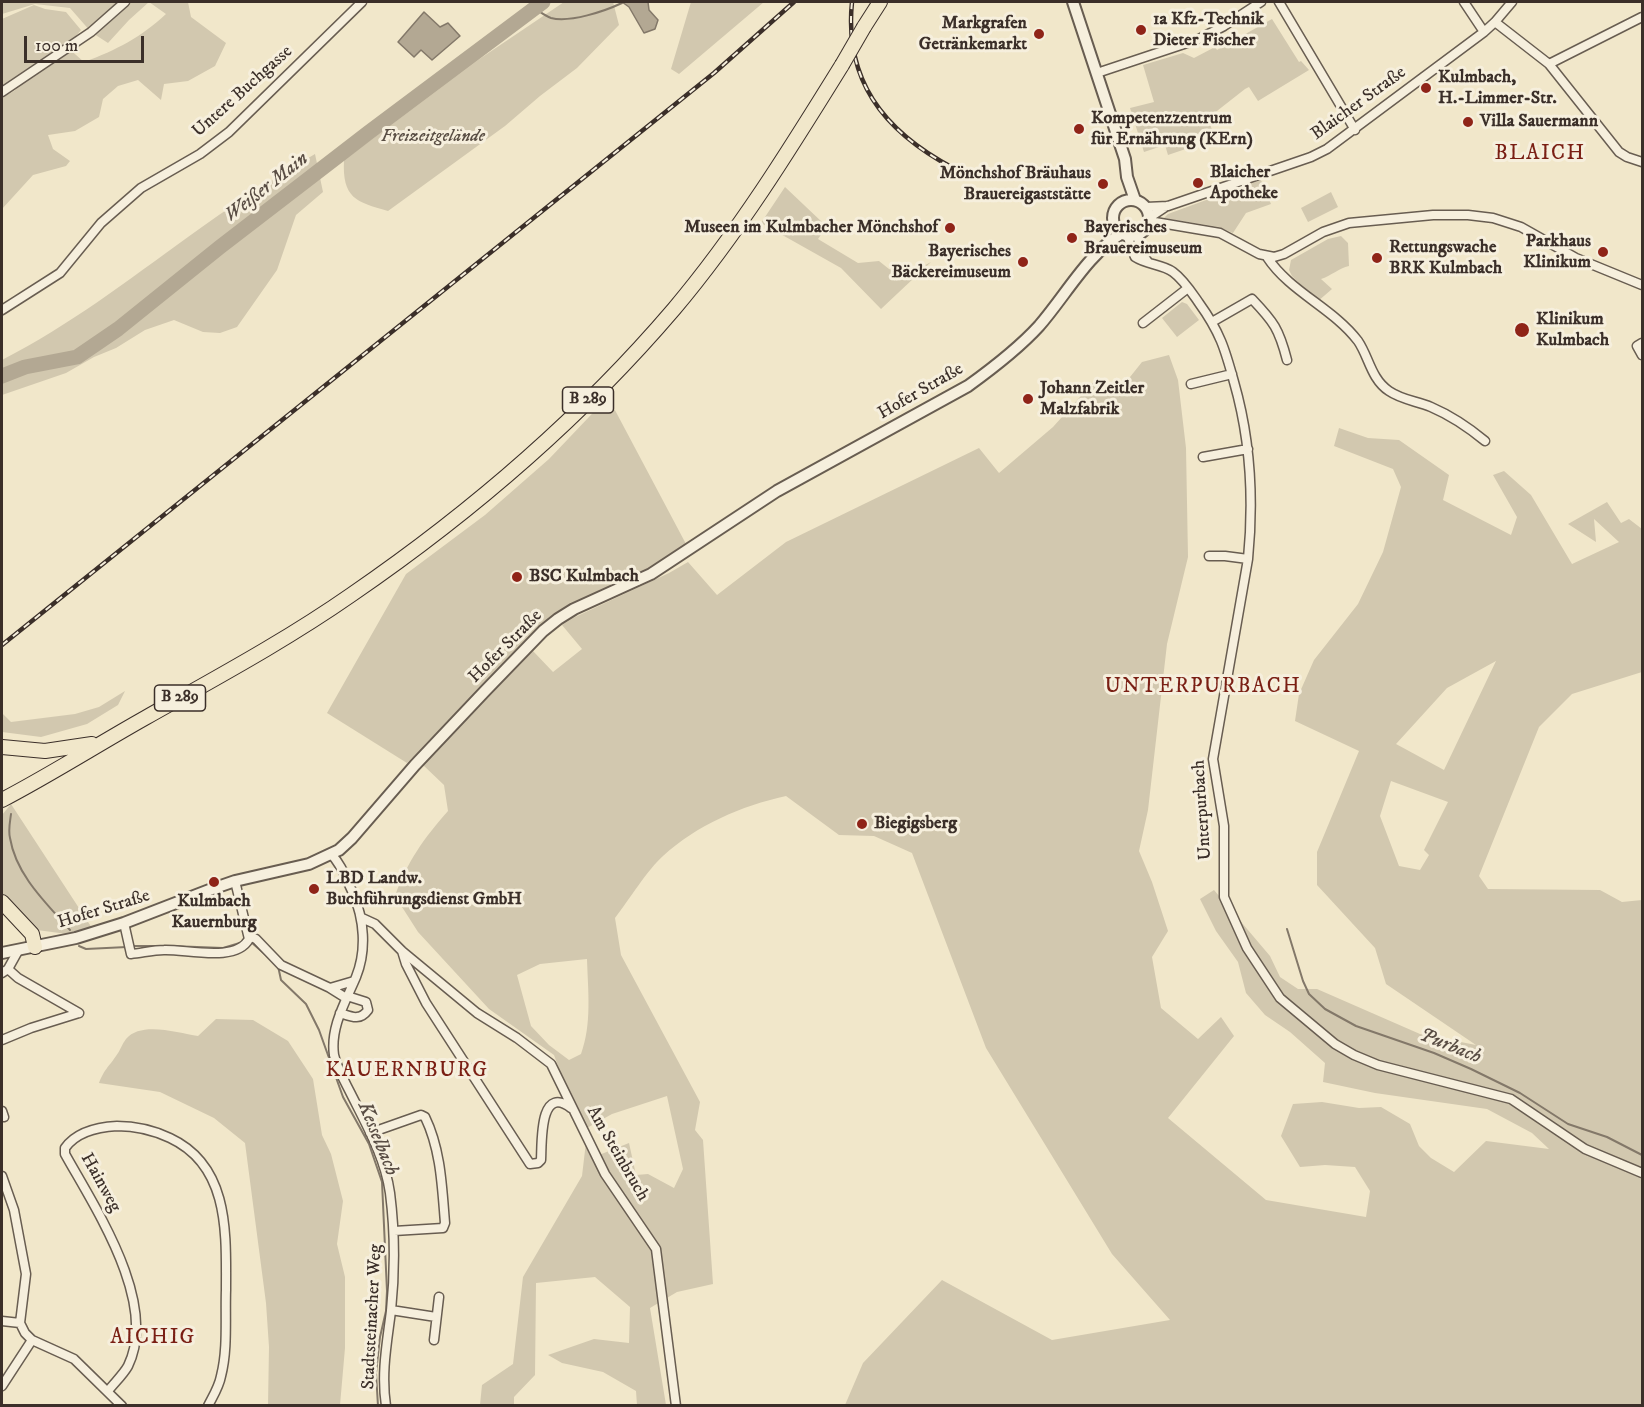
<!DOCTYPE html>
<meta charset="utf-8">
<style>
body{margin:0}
#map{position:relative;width:1644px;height:1407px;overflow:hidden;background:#f1e7ca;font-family:"IM FELL DW Pica",serif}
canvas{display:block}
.frame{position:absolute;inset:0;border:3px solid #3b2f29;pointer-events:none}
.scale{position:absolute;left:24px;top:36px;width:120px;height:27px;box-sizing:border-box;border:3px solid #3b2f29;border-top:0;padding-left:8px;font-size:18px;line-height:21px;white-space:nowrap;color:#3b2f29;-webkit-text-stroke:4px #f6efdd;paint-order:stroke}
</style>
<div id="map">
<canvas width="1644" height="1407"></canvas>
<div class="frame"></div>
<div class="scale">100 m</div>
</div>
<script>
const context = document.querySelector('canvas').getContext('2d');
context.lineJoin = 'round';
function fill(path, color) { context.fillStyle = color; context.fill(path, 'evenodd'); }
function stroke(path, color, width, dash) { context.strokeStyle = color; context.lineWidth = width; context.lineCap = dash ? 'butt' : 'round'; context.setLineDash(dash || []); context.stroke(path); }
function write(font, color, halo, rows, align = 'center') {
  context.font = font + ' "IM FELL DW Pica",serif'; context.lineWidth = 6; context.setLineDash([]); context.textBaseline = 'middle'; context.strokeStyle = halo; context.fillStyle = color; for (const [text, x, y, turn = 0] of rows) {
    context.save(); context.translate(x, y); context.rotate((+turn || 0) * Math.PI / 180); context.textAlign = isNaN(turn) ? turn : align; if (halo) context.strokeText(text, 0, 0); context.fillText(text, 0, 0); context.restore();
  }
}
fill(new Path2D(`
 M2 2H188L191 17 226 43 215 66 188 81 164 84 161 100 138 80 118 86 103 99 99 117 75 131 48 135 53 149 70 161 66 166 33 175 2 209V98L14 91 61 51 2 88V19L34 5 45 9 66 12 81 30 67 47 84 62C117 50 141 37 166 14L149 2 129 20 108 43 91 32 70 8 35 4 2 14Z
 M564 2H613L619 25 577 68 540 96 505 126 388 211C356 202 342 198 344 160L478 60Z
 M691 2H764L679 74 671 69Z
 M1272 19 1299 62 1301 61 1309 70 1258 101 1249 87 1245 89 1208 118 1215 139 1168 155 1165 145 1144 152 1130 108 1154 102 1143 65 1183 53 1194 58 1215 47 1217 50Z
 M315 154 323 192 296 215 277 270 237 327 220 333 203 332 174 320 145 330 116 348 94 357 66 373 2 395V360C70 325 127 281 188 237 229 207 271 180 315 154Z
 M1261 180 1271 204 1246 213 1233 233 1219 227 1164 218 1168 214 1217 196H1223V194Z
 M785 187 823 223 825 229 818 239 858 263 879 261 889 269 907 275 931 262 881 309 841 268 761 223Z
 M1331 192 1338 207 1308 222 1301 208Z
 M1341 236 1348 243 1349 266C1339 268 1331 276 1321 279L1332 289 1317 302 1292 276 1289 270 1291 260 1328 239Z
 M1182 302 1187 304 1199 320 1177 337 1162 318Z
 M1169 355 1178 380 1186 448 1188 557 1167 644 1148 810 1139 851 1152 882 1168 931 1152 957 1161 1008 1198 1039 1221 1017 1234 1036 1168 1118 1266 1200 1366 1217 1370 1191 1355 1167 1325 1165 1300 1167 1281 1136 1293 1104 1322 1102 1359 1108 1381 1107 1410 1124 1419 1146 1431 1158 1454 1172 1486 1141 1549 1149 1532 1133 1487 1109 1375 1093 1323 1082 1325 1063 1290 1032 1265 1015 1246 993 1238 962 1216 931 1200 899 1214 890 1270 956 1280 977 1298 989H1317L1420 1034 1476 1045 1386 984 1375 948 1317 885V852L1359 751 1295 721 1299 694 1314 660 1358 604 1383 552 1401 487 1393 469 1334 446 1339 428 1368 438 1399 440 1449 475 1443 500 1511 535 1517 517 1493 475 1504 471 1531 495 1572 564 1619 542 1594 519 1596 542 1568 524 1607 502 1621 523 1629 519 1642 529V672L1572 694 1539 727 1479 876 1488 889 1600 890 1622 902 1642 900V1405H845L863 1363 942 1280 1052 1340 1170 1320 1112 1254 986 1048 912 853 874 836 839 835 786 796C741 806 697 825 663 856 648 869 629 900 615 918L621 955 700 1102 695 1130 703 1140 713 1284 677 1292 650 1308 666 1405H637L636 1391 603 1372 562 1363 548 1355 594 1339 629 1343 630 1307 595 1277 536 1283 535 1375 514 1397V1405H480L482 1385 513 1364 523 1277 582 1176 586 1142 554 1055 489 1009 418 932 395 896C407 862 424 838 448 811L444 785 423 765 533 651 553 672 582 649 562 625 573 618 669 573 688 562 717 595 786 542 979 448 999 473 1053 427 1097 378 1118 392 1142 362ZM1496 661 1444 770 1396 744 1447 688ZM1391 781 1448 802 1424 850 1429 855 1420 870 1399 866 1380 816ZM587 959C588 991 592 1024 581 1054L569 1060 549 1045 531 1026 517 975 540 964ZM667 1096 683 1169 674 1188 648 1174 636 1175 629 1143 599 1155 585 1129 612 1114Z
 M608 397 686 544C674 552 663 561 651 568 611 589 570 602 535 631L407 763 327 713 406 574 485 515 549 459Z
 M125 691 118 705 87 724 41 737 2 732V713L11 722 75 714 99 707Z
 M11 804 92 928 67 934 37 930 10 906 2 895V815Z
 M216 1019 253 1020 288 1041 313 1079 322 1135 331 1154 343 1201 337 1244 345 1277V1348L340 1405H268L269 1347 266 1303 245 1143 214 1118 160 1092 99 1083C105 1068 108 1068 116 1056 120 1051 122 1044 126 1039 141 1021 178 1033 198 1036Z`), '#d2c8af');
const water = new Path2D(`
 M622 2H648L649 10 658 20 655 29 644 33 629 7Z
 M424 12 440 27 448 23 460 36 432 60 421 50 414 57 398 42Z`);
fill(water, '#b3a893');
stroke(water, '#837869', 1.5);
stroke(new Path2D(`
 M534 8C539 11 545 16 551 18 570 23 605 11 622 3
 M11 814C10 822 8 830 10 838 16 875 46 903 70 930
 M1287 929 1303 981 1309 994 1325 1009 1356 1026 1434 1053 1471 1069 1520 1093 1568 1124 1607 1137 1642 1155
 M251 942 267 956
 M79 946 86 949 127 947
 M133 946H157
 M171 946 223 948 243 942
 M278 966 281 980 306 1004 319 1030 343 1097 369 1144 382 1182 387 1291 386 1311 380 1337 376 1373 378 1406`), '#837869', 2);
stroke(new Path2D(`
 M2 376 25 367 77 357 118 329 220 247 368 133 543 2`), '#b3a893', 15);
const minor = new Path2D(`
 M1279 2 1355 130
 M1464 2 1484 32
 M1495 22 1549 64 1619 152 1627 157 1642 162
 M1549 64 1642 17
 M1097 73 1199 39 1224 26 1261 2
 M2 92 91 32 125 2
 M1146 207 1168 206 1311 157 1327 149 1484 32 1495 22 1512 2
 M1149 218 1167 206
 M1149 221 1220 233 1259 254 1274 257 1284 254 1323 232 1349 223 1433 215H1468L1493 218 1521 227 1576 258 1642 285
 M1139 234 1138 248 1148 262
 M1127 235 1135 257C1147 265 1162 264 1173 272 1184 280 1192 293 1199 303 1220 332 1225 349 1234 382 1251 441 1254 498 1248 559L1213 759 1224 826V897L1247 948 1280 998 1335 1044 1354 1055 1378 1065 1511 1099 1585 1149 1642 1173
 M1267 257C1290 292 1333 308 1358 341 1369 357 1371 379 1389 391 1402 400 1417 401 1431 407 1452 416 1468 427 1485 441
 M2 310 60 273 101 223 141 188 200 154 229 132 362 2
 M1212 322 1252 299C1274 322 1279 329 1287 360
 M1143 323 1188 288
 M1642 343 1637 346 1642 355
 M1191 384 1232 374
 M1203 457 1248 449
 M1209 556H1225L1248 559
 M331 854C342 865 346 879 353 893 364 919 367 950 356 977 346 1001 330 1027 334 1055 337 1068 344 1080 350 1092 366 1124 385 1157 390 1193 395 1232 395 1272 391 1311 387 1343 381 1373 386 1406
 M362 918 375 924 402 951 477 1013 517 1038 551 1064 605 1174 656 1249 676 1406
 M124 923 131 954C142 953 153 950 164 950 186 949 236 963 249 939L235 881
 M249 936 256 939 281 965 330 988 346 998
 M402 951 406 964 426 1003 530 1164 538 1163 541 1160C542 1143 539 1084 571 1108
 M8 969 18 978 79 1013
 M2 973 8 969 18 951
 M330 988 354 981
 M340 1013C352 1017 360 1021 368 1010L366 1002 347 996
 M2 1040 31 1028 79 1013
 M2 1111 4 1117
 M370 1133 421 1115 425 1117C441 1150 442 1187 445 1223L443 1228 394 1231
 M2 1176 14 1210 26 1274 20 1323 25 1333 32 1340 74 1359 122 1406
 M391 1310 436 1317
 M2 1321 20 1323
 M434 1340 439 1297
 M2 1386 32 1340
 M108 1391C114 1383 123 1375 128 1366 159 1303 95 1208 65 1154V1148C77 1131 98 1127 117 1126 136 1126 153 1130 170 1138 230 1166 226 1234 226 1290 225 1318 228 1349 221 1376 219 1387 213 1396 208 1406`);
const tertiary = new Path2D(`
 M1073 2 1125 159 1127 177 1135 200
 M1113 218a18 18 0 1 1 36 0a18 18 0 1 1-36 0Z
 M2 953 76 938 124 923 212 889 235 881 309 864 339 850 352 838 415 765 485 691 543 631 558 619 574 609 651 574 777 491 968 386C993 368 1018 349 1039 326 1066 295 1087 255 1122 233`);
const trunk = new Path2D(`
 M864 27 880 2
 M2 747 45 751 92 744
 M2 800C50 775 97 745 145 718 214 679 285 641 351 595 469 514 581 418 674 309 738 233 790 149 842 65
 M2 902 32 934 35 947`);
stroke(minor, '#685d51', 11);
stroke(tertiary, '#685d51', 14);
stroke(trunk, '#3b2f29', 16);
stroke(minor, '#f6efdd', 8);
stroke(tertiary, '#f6efdd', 10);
stroke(trunk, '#f1e7ca', 14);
const rail = new Path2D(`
 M852 2C843 90 895 141 969 176
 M2 645 653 122 714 73 794 2`);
stroke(rail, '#3b2f29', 4.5);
stroke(rail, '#f6efdd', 2, [7]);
const trunkBridge = new Path2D(`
 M842 65 864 27`);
stroke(trunkBridge, '#3b2f29', 16, []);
stroke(trunkBridge, '#f1e7ca', 14);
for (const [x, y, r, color] of [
 [1141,30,6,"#8f2418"],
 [1039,34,6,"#8f2418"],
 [1426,88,6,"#8f2418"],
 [1468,122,6,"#8f2418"],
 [1079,129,6,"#8f2418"],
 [1198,183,6,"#8f2418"],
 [1103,184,6,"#8f2418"],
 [950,228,6,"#8f2418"],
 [1072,238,6,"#8f2418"],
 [1603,252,6,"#8f2418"],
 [1377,258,6,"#8f2418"],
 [1023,262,6,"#8f2418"],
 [1522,330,8,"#8f2418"],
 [1028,399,6,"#8f2418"],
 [517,577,6,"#8f2418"],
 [862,824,6,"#8f2418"],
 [214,882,6,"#8f2418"],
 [314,889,6,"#8f2418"]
]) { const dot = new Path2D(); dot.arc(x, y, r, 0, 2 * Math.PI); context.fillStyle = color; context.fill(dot); stroke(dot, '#f6efdd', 2); }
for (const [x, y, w] of [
 [588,400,51],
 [180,698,51]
]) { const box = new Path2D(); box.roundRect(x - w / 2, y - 13, w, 26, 4.5); context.fillStyle = '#f6efdd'; context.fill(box); stroke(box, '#3b2f29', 1.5); }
write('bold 16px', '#3b2f29', null, [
 ["B 289",588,400],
 ["B 289",180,698]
]);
write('bold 18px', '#3b2f29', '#f6efdd', [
 ["1a Kfz-Technik",1153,20],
 ["Dieter Fischer",1153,41],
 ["Markgrafen",1027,24,"right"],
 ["Getränkemarkt",1027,45,"right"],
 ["Kulmbach,",1438,78],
 ["H.-Limmer-Str.",1438,99],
 ["Kompetenzzentrum",1091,119],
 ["für Ernährung (KErn)",1091,140],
 ["Villa Sauermann",1480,122],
 ["Blaicher",1210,173],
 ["Apotheke",1210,194],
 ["Mönchshof Bräuhaus",1091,174,"right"],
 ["Brauereigaststätte",1091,195,"right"],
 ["Museen im Kulmbacher Mönchshof",938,228,"right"],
 ["Bayerisches",1084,228],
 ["Brauereimuseum",1084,249],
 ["Parkhaus",1591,242,"right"],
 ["Klinikum",1591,263,"right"],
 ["Rettungswache",1389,248],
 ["BRK Kulmbach",1389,269],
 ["Bayerisches",1011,252,"right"],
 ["Bäckereimuseum",1011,273,"right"],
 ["Klinikum",1536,320],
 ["Kulmbach",1536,341],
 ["Johann Zeitler",1040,389],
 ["Malzfabrik",1040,410],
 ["BSC Kulmbach",529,577],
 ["Biegigsberg",874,824],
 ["LBD Landw.",326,879],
 ["Buchführungsdienst GmbH",326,900],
 ["Kulmbach",214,902,"center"],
 ["Kauernburg",214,923,"center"]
], 'left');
write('18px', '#3b2f29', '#f6efdd', [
 ["Untere Buchgasse",243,92,-42],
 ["Blaicher Straße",1359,104,-36],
 ["Hofer Straße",921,392,-30],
 ["Hofer Straße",506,647,-45],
 ["Unterpurbach",1203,810,-94],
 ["Hofer Straße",104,910,-17],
 ["Am Steinbruch",617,1154,60],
 ["Hainweg",100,1183,61],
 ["Stadtsteinacher Weg",373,1317,-87]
]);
write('italic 18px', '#594e44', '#f6efdd', [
 ["Freizeitgelände",433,137]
]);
write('italic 20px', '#594d44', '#f6efdd', [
 ["Weißer Main",267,188,-38],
 ["Purbach",1450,1047,22],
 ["Kesselbach",377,1139,68]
]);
context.letterSpacing = '1.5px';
write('21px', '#7a1f14', '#f6efdd', [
 ["BLAICH",1540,155],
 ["UNTERPURBACH",1203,688],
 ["KAUERNBURG",407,1072],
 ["AICHIG",153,1339]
]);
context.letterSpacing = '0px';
</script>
